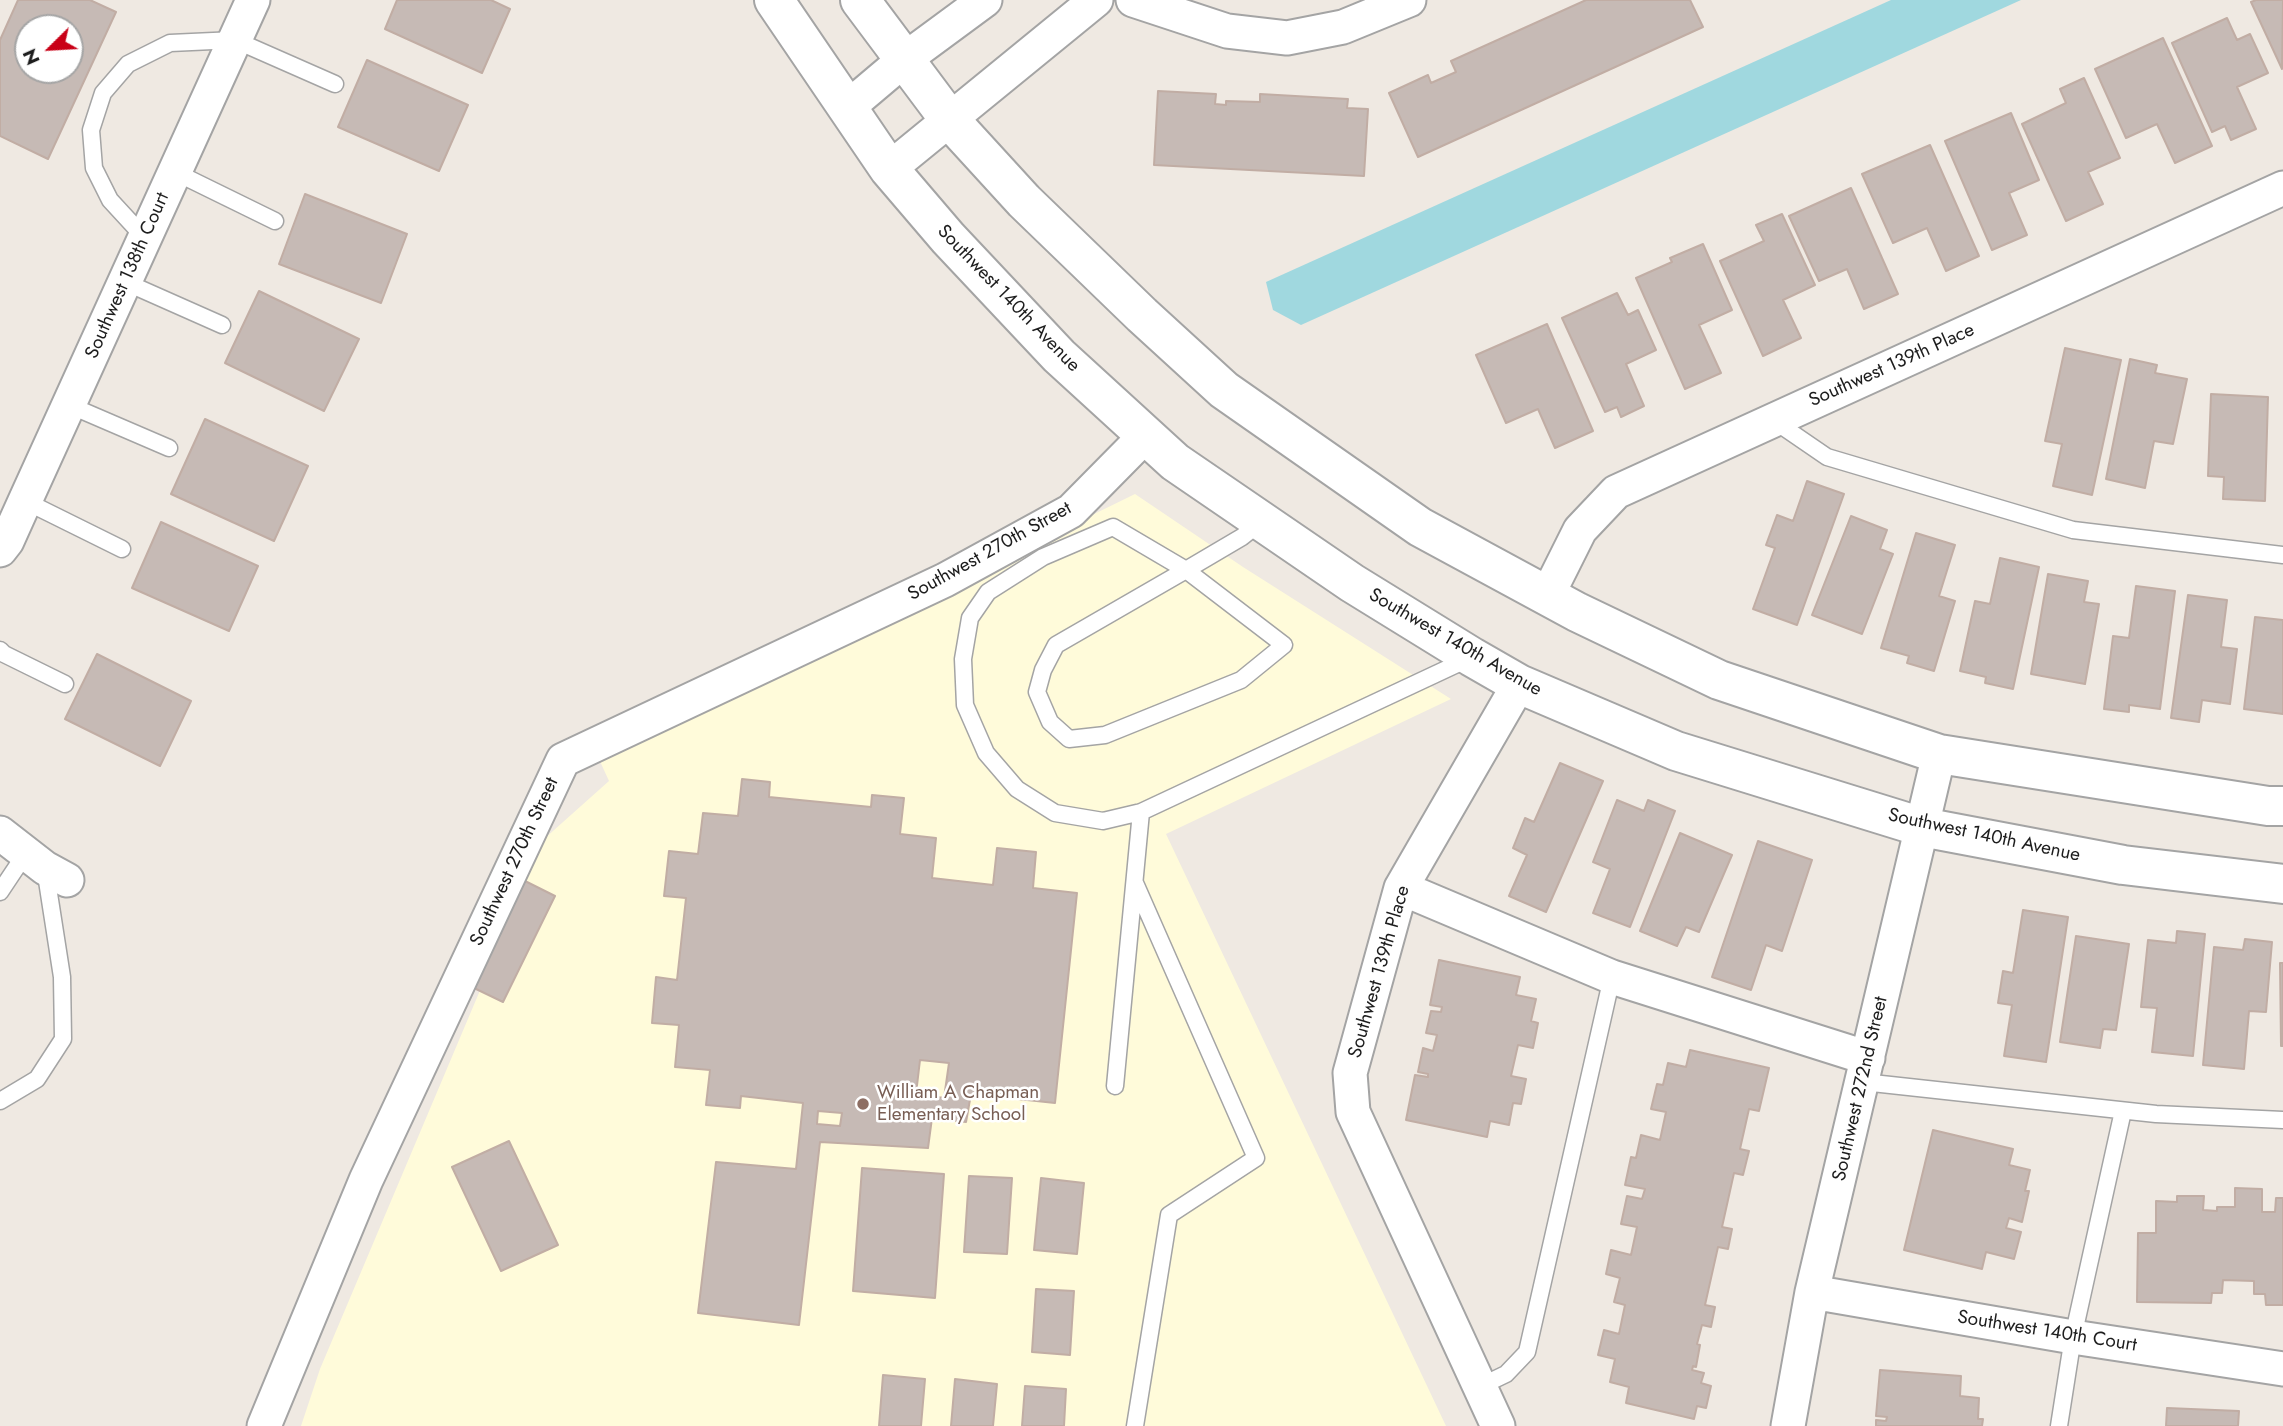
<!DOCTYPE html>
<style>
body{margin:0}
#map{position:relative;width:2283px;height:1426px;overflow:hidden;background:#efe9e2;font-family:Jost,sans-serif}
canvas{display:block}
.north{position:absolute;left:14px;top:14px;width:70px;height:70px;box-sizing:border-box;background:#fff;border:2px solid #a5a5a5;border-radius:50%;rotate:246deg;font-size:19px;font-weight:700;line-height:28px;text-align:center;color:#1d1d1d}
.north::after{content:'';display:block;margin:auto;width:24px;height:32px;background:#c90017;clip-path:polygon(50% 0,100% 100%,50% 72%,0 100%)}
</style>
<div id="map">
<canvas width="2283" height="1426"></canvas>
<div class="north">N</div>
</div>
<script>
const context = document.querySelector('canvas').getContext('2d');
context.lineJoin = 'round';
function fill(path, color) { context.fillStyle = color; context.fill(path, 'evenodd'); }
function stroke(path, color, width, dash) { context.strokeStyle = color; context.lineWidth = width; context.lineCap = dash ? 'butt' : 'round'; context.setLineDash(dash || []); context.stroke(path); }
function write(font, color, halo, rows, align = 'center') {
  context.font = font + ' Jost,sans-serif'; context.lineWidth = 5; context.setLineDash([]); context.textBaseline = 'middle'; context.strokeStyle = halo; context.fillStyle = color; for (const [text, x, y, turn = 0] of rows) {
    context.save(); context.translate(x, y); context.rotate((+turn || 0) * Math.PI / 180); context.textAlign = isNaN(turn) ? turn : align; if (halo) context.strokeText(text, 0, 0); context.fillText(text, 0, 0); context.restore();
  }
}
fill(new Path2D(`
 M1135 494 1243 567 1451 699 1166 834 1446 1426H301L320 1369 544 839 609 781 598 757Z`), '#fffbda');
fill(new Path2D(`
 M1891 0H2021L1301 325 1273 310 1266 282Z`), '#a0d8df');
const building = new Path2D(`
 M18 0H90L116 12 48 159 0 136V40ZM28 28H70V70H28Z
 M397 0H491L510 9 482 73 385 29Z
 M1586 0H1690L1703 27 1418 157 1389 93 1428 75 1431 83 1456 72 1451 61Z
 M2256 0H2283L2282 69 2251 2Z
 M2227 18 2237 40 2250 34 2268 73 2237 87 2256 129 2231 140 2225 126 2212 132 2172 43Z
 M2163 38 2212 146 2175 163 2157 124 2126 138 2095 69Z
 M367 60 468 105 439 171 338 127Z
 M2084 78 2120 158 2088 172 2103 204 2066 221 2022 124 2066 103 2060 89Z
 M1158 91 1216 94 1215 104 1226 105V101L1260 102V94L1348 99 1347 108 1368 109 1364 176 1154 165Z
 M2011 113 2039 180 2009 193 2027 235 1992 250 1945 141Z
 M1930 145 1979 256 1946 271 1927 228 1893 243 1862 174Z
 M1851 188 1898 294 1864 309 1847 269 1819 281 1789 216Z
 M305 194 407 234 381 303 279 264Z
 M1782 214 1815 285 1783 300 1801 338 1763 356 1720 261 1764 241 1756 225Z
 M1703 244 1732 310 1699 325 1721 373 1685 389 1636 278 1672 262 1670 258Z
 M259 291 359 339 324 411 225 363Z
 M1617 293 1628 315 1638 310 1656 350 1626 364 1644 406 1621 417 1617 407 1605 412 1562 318Z
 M1547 324 1593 431 1555 448 1538 409 1506 423 1476 355Z
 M2065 348 2121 360 2092 495 2053 486 2062 444 2045 441Z
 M2130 359 2157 365 2155 373 2187 379 2173 444 2154 441 2145 488 2106 479Z
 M2211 394 2268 397 2265 501 2223 499 2224 477 2208 476Z
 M205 419 308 466 274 541 171 494Z
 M1807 481 1844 494 1797 625 1753 609 1775 548 1766 545 1777 515 1793 521Z
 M1851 516 1887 530 1880 549 1893 554 1862 634 1812 615Z
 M161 522 258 566 229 631 132 588Z
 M1916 533 1955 545 1939 596 1955 601 1934 671 1907 663 1909 656 1881 648Z
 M2000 558 2039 567 2013 689 1985 683 1986 677 1960 671 1975 601 1990 604Z
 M2048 574 2088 581 2084 602 2099 604 2085 684 2031 674Z
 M2136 586 2175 591 2160 709 2129 705V712L2104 709 2113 636 2129 638Z
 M2188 595 2227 600 2221 647 2237 649 2230 704 2202 700 2199 722 2171 718Z
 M2255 617 2283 620V714L2244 709Z
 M97 654 191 701 160 766 65 719Z
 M1560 763 1603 781 1546 912 1509 896 1527 855 1513 848 1525 818 1534 822Z
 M742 779 770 782 769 797 871 807 872 795 904 798 900 834 936 838 932 878 993 885 997 848 1036 852 1033 888 1077 893 1055 1103 971 1094 966 1122 932 1118 928 1148 820 1142 799 1325 698 1313 716 1162 796 1169 803 1103 741 1096 740 1108 706 1105 710 1070 675 1067 679 1025 652 1023 656 977 677 980 686 898 664 896 669 851 698 854 703 813 738 816ZM920 1060 949 1063 944 1098 916 1094ZM818 1111 842 1113 840 1126 817 1124Z
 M1617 800 1644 811 1648 800 1675 811 1630 927 1593 913 1610 869 1593 862Z
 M1680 833 1732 855 1699 932 1686 927 1677 946 1640 931Z
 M1758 841 1812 860 1782 951 1766 945 1751 990 1712 977Z
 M525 881 555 896 503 1002 474 988Z
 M2023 910 2068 917 2046 1062 2004 1056 2012 1005 1998 1003 2003 971 2013 973Z
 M2177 931 2205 934 2193 1056 2152 1052 2157 1008 2141 1007 2148 940 2176 943Z
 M2076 936 2129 944 2116 1030 2103 1029 2100 1048 2060 1042Z
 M2245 939 2272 942 2266 1012 2249 1011 2244 1069 2203 1065 2214 947 2243 950Z
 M1439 960 1520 977 1516 995 1536 999 1531 1021 1538 1023 1533 1048 1518 1045 1511 1076 1526 1079 1521 1104 1513 1103 1509 1125 1490 1121 1487 1137 1406 1120 1415 1075 1428 1077V1074L1418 1072 1423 1048 1433 1051 1437 1035 1426 1033 1431 1011 1441 1012 1442 1007 1430 1005Z
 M2280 963H2283V1046H2281Z
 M1690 1050 1769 1068 1759 1111 1749 1109 1740 1149 1749 1151 1743 1175 1734 1173 1722 1227 1732 1229 1728 1249 1718 1247 1705 1305 1715 1307 1711 1327 1702 1325 1697 1344 1700 1345 1696 1367 1693 1366 1692 1370 1704 1373 1701 1383 1711 1386 1706 1408 1697 1406 1694 1419 1626 1403 1629 1387 1610 1382 1615 1359 1598 1355 1604 1330 1619 1334 1625 1305 1614 1302 1620 1278 1606 1274 1611 1250 1631 1255 1637 1227 1621 1224 1627 1196 1642 1199 1645 1189 1625 1185 1631 1157 1636 1158 1641 1135 1660 1140 1666 1112 1651 1109 1657 1084 1663 1085 1668 1063 1686 1067Z
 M1933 1130 2013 1149 2009 1165 2030 1170 2025 1191H2029L2022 1222 2009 1218 2006 1228 2021 1232 2014 1259 1986 1252 1982 1269 1904 1250Z
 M509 1141 558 1245 501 1271 452 1167Z
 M862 1168 944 1174 935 1298 853 1291Z
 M969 1176 1012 1178 1007 1254 964 1252Z
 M1041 1178 1084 1183 1077 1254 1034 1250Z
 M2235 1188 2262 1189V1212H2275L2276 1198H2283V1305H2266L2265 1294H2254V1281L2223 1280 2222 1293H2212L2211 1303 2137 1302 2138 1233H2156V1201L2177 1202V1196H2204L2203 1210 2217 1211V1207H2235Z
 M1036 1289 1074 1291 1070 1355 1032 1352Z
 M1880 1370 1961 1376 1960 1396 1979 1398 1978 1419H1983L1982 1426H1876V1420L1886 1421 1887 1417 1876 1416Z
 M883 1375 925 1379 921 1426H879Z
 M955 1379 997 1384 993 1426H951Z
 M1025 1386 1066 1389 1064 1426H1022Z
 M2167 1408 2239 1411 2238 1426H2166Z`);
fill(building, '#c6bab5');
stroke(building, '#c1ada4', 2);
const service = new Path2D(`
 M175 172 275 221
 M145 238 110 200 94 168 91 130 103 93 128 64 170 43 235 40 335 84
 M125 282 222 325
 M69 405 169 448
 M1773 420 1827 457 2073 530 2283 555
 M25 501 122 549
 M1262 521 1242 537 1186 570 1113 527 1043 557 988 592 970 618 963 659 965 705 986 753 1017 789 1055 813 1103 821 1141 812 1470 658
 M1186 570 1284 645 1241 680 1105 735 1069 739 1050 722 1037 692 1043 670 1056 645Z
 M0 650 4 654 65 684
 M0 892 26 853
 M1863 1082 2156 1114 2283 1120
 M1115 1086 1141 812
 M0 1101 37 1079 63 1039 62 977 45 868
 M1481 1386 1506 1374 1527 1352 1612 977
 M1135 1426 1169 1215 1256 1158 1135 883
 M2059 1426 2073 1337 2123 1111`);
const minor = new Path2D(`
 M1133 0 1227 31 1287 38 1343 27 1409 0
 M847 108 905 59 985 0
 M889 169 1096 0
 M0 550 7 541 25 501 253 0
 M1547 596 1580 530 1616 492 2283 188
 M0 833 45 868 67 880
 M1401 888 1612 977 1868 1058
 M1812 1292 2073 1337 2283 1369
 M264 1426 366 1180 563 760 945 580 1071 511 1146 435
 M1498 1426 1353 1112 1350 1073 1401 888 1519 684
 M1788 1426 1812 1292 1939 754`);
const tertiary = new Path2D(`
 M774 0 889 169 948 238 1059 356 1175 462 1352 583 1472 657 1519 684 1676 751 1922 827 2123 865 2283 884
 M860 0 949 119 1024 201 1142 315 1224 390 1420 527 1577 612 1719 680 1939 754 2268 806H2283`);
stroke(service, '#a4a4a4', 19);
stroke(minor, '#a4a4a4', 37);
stroke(tertiary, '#a4a4a4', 42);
stroke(service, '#fff', 16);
stroke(minor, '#fff', 33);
stroke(tertiary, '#fff', 38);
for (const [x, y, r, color] of [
 [863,1104,7,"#8d6e63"]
]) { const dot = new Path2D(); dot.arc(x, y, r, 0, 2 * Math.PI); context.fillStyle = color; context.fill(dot); stroke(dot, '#fff', 2.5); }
write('19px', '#1d1d1d', '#fff', [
 ["Southwest 138th Court",128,276,-66],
 ["Southwest 140th Avenue",1008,299,46],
 ["Southwest 139th Place",1892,366,-24],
 ["Southwest 270th Street",990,552,-29],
 ["Southwest 140th Avenue",1455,643,30],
 ["Southwest 140th Avenue",1984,836,12],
 ["Southwest 270th Street",515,862,-65],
 ["Southwest 139th Place",1380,972,-74],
 ["Southwest 272nd Street",1861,1089,-77],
 ["Southwest 140th Court",2047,1332,9]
]);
write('19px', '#785e54', '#fff', [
 ["William A Chapman",877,1093],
 ["Elementary School",877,1115]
], 'left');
</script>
